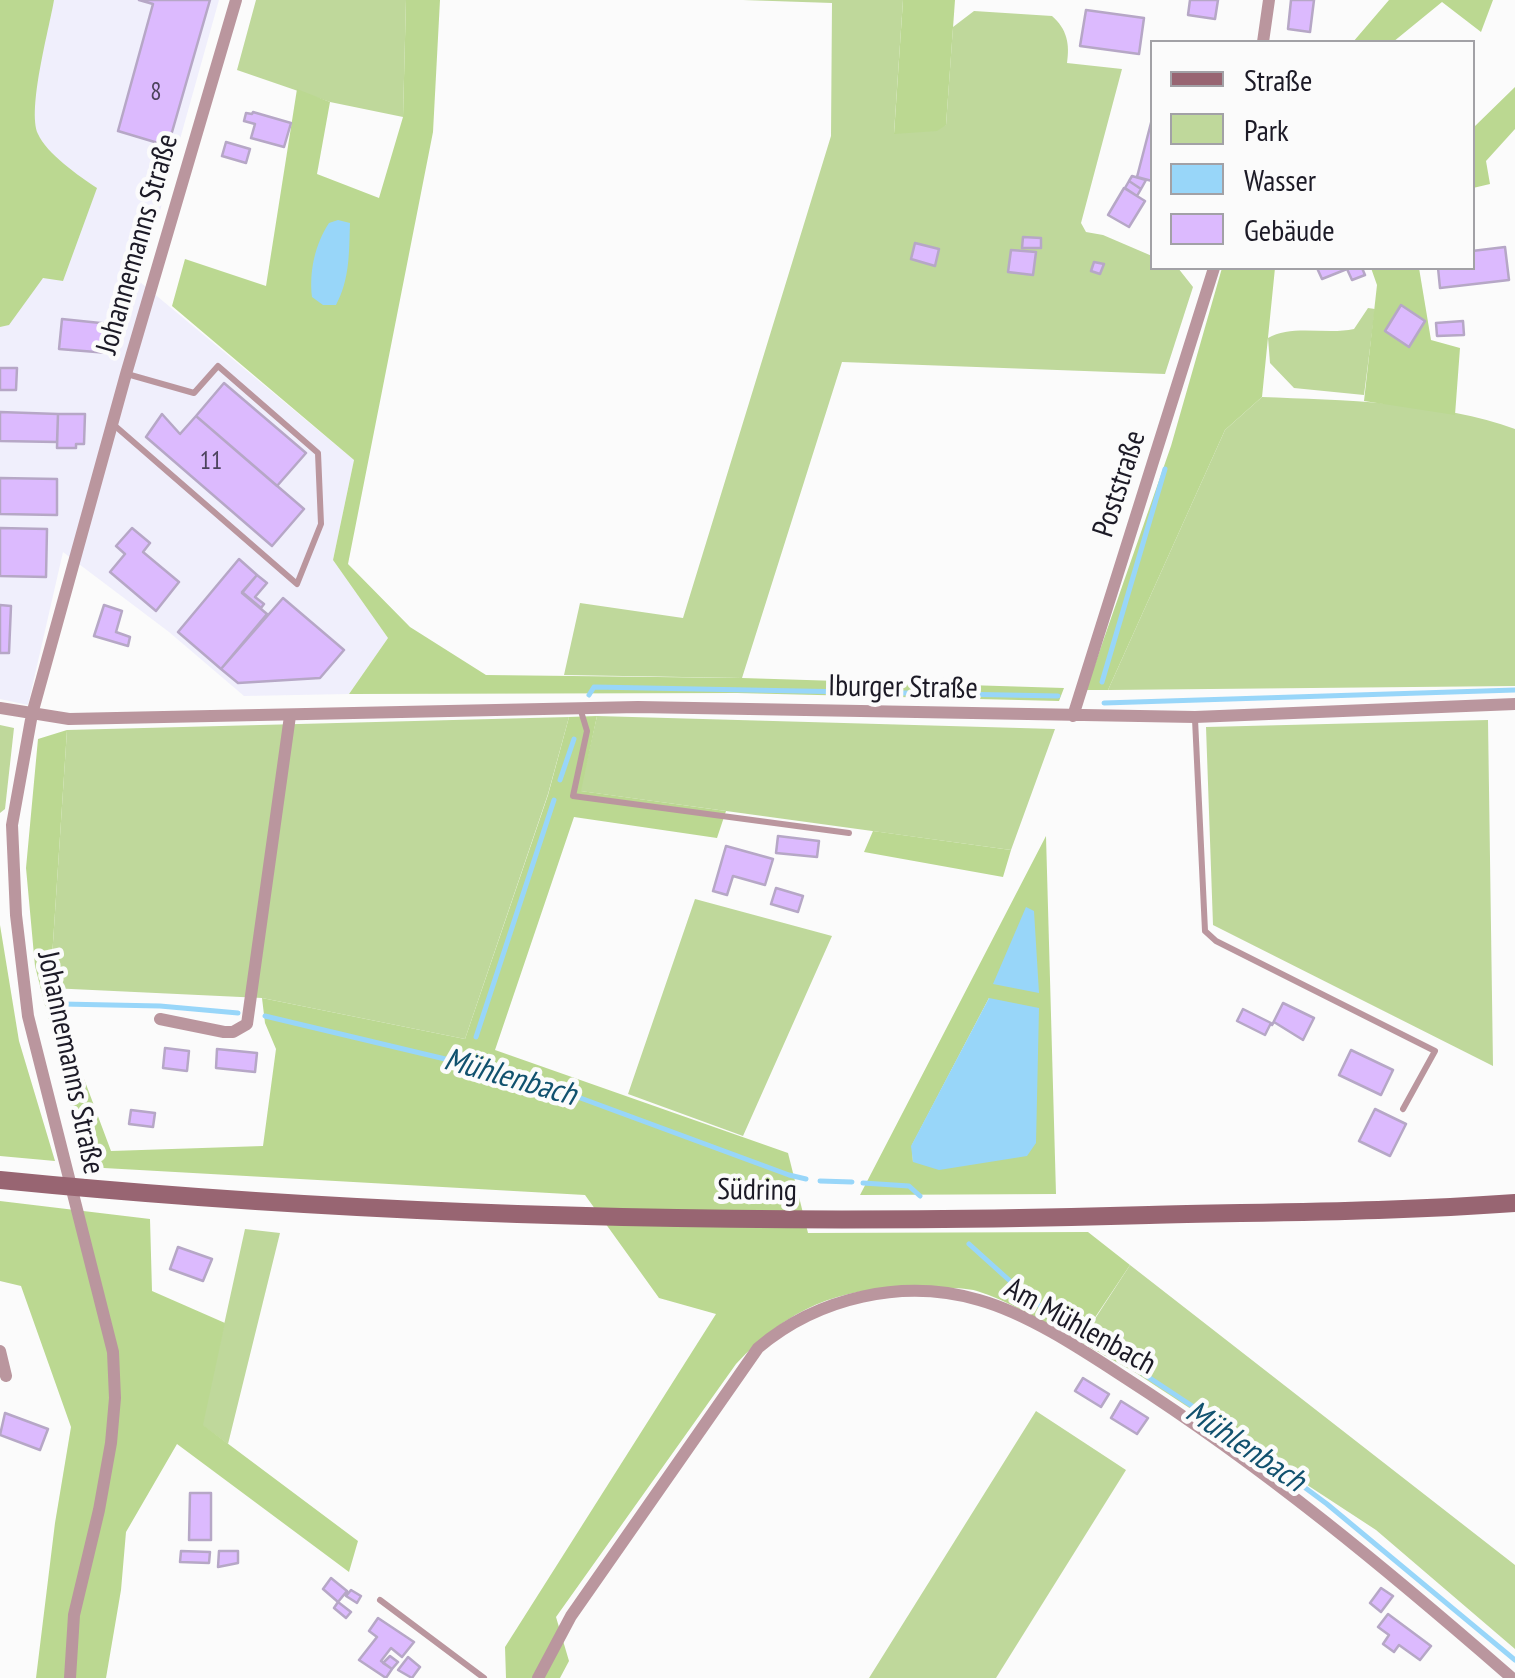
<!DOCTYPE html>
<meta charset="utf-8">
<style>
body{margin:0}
#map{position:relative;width:1515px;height:1678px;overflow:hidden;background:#fbfbfb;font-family:"PT Sans Narrow",sans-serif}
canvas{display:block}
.legend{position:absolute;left:1150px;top:40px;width:325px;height:230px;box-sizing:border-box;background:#fbfbfb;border:2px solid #a2a1a6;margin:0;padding:12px 18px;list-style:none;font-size:30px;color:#1c1a26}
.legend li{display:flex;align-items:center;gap:20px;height:50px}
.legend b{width:50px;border:2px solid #a2a1a6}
</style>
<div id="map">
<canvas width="1515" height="1678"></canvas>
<ul class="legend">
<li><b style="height:12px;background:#986572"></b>Straße</li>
<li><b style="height:28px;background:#bfd89b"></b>Park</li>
<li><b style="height:28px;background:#98d6f9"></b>Wasser</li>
<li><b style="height:28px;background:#dcbafe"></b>Gebäude</li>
</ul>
</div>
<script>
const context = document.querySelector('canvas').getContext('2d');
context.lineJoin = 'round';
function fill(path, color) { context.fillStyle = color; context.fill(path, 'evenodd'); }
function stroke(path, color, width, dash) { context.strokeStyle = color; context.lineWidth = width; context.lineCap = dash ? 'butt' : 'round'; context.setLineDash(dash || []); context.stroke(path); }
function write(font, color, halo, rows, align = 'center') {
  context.font = font + ' "PT Sans Narrow",sans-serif'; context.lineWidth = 9; context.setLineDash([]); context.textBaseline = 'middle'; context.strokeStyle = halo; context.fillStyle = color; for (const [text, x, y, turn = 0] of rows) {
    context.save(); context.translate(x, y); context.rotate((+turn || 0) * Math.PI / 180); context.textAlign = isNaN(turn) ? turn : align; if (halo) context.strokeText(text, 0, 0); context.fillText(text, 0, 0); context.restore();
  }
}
fill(new Path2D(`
 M0 0H219L140 282 354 460 333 560 388 638 349 694 244 696 169 632 63 552 28 705 0 699Z`), '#f0effc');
fill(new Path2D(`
 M256 0H406L403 117 330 102 237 70Z
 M743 0H903L894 133 946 125 953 27 974 11 1052 16C1067 29 1070 44 1067 63L1122 69 1081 223 1086 232 1103 235 1152 256V268H1178L1193 287 1165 374 842 362 742 678 564 675 580 603 683 618 831 136 832 3Z
 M1368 308 1375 309 1364 395 1294 388 1270 363 1268 338C1291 324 1327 335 1354 329Z
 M1262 397C1340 400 1443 402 1515 429V686L1108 690 1225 430Z
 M597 716 1055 729 1011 850 580 791Z
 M569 717 548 794 465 1039 262 998 50 988 67 730Z
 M1488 720 1493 1066 1213 925 1206 727Z
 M0 725 14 728 5 809 0 813Z
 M695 899 832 936 743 1136 628 1094Z
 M245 1229 280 1233 228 1444 202 1425Z
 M1130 1265 1515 1565V1649L1376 1530 1136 1373 1068 1335 1089 1328Z
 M1036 1411 1126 1470 996 1678H869Z`), '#bfd89b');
fill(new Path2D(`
 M0 0H54C49 30 27 109 38 134 46 153 80 177 97 188L63 281 43 278 9 325 0 327Z
 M406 0H440L433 132 348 564 410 627 486 675 742 678 1064 688 1059 701 737 693 349 694 388 638 333 560 354 460 172 306 185 259 266 286 297 89 330 102 317 174 379 198 403 117Z
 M903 0H955L946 125 937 131 894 134Z
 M1389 0H1493L1481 32 1442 2 1393 42H1353Z
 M1515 87V129L1486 161 1490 184 1473 188V128Z
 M1222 268H1275L1262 397 1225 430 1108 690H1086L1171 446Z
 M1371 268H1419L1431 340 1460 348 1455 415 1364 401 1377 285Z
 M597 716 581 791 726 811 717 838 574 817 495 1050 788 1153 808 1233 1088 1232 1130 1265 1088 1328 1068 1335C1039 1321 1008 1300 977 1291 963 1287 945 1289 930 1288 849 1284 792 1303 736 1364L556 1617 569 1661 560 1678H506L505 1647 716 1314 659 1298 585 1195 86 1167 35 966 26 868 38 739 67 730 50 988 111 1151 263 1146 276 1049 265 1023 262 998 465 1039 548 795 569 717Z
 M873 831 1011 850 1003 877 864 852Z
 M1046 836 1056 1194 860 1195ZM989 998 1036 1142 913 1162 912 1145Z
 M0 925 19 1041 55 1161 0 1156Z
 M0 1201 150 1219 152 1291 225 1323 203 1425 358 1541 349 1572 177 1444 126 1532 121 1590 106 1678H36L55 1523 71 1427 21 1286 0 1281Z`), '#bbd891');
fill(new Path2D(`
 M338 220 350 223C349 252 350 279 336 305H323L312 297C309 272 315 244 329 223Z
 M1026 907 1034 911 1039 993 993 984Z
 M989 998 1039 1008 1036 1143 1027 1156 939 1170 913 1162 911 1146Z`), '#98d6f9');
stroke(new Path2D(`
 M1102 682 1165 469
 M589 695 594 687 1058 696
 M1104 703 1515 690
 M560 780 574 739
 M62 1004 160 1006 238 1013
 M265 1016 529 1079 789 1175 806 1179
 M476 1037 554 800
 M820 1181 852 1182
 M863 1183 909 1186 920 1196
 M969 1244 1030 1299 1215 1421 1327 1504 1515 1660`), '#98d6f9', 5);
const building = new Path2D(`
 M139 0H210L168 146 118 131 153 4Z
 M1190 0H1218L1215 19 1188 15Z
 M1291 0H1314L1310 32 1288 29Z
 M1086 10 1144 18 1139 54 1080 46Z
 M253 112 291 123 284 147 251 138 255 124 244 121 246 113 252 114Z
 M1152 119V181L1137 177Z
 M226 142 250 149 246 163 222 156Z
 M1132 176 1146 180 1141 189 1129 181Z
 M1129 181 1141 189 1137 196 1125 188Z
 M1124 188 1145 201 1129 227 1108 215Z
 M1023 237 1041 238V248H1022Z
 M915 243 939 249 935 266 911 259Z
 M1505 247 1509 280 1440 288 1438 268H1472V251Z
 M1011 250 1036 252 1033 275 1008 272Z
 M1094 262 1104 264 1100 274 1091 271Z
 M1317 268H1362L1365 275 1352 280 1347 269 1322 279Z
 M1401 305 1425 321 1409 347 1385 331Z
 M62 319 110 324 108 353 59 349Z
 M1463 321 1464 335 1437 336 1436 323Z
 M0 368H17L16 390H0Z
 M224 383 306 453 277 486 196 416Z
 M0 412 58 414 57 442 0 441Z
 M58 414H85L84 444H76V448H57Z
 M162 414 180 434 196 416 304 509 272 546 146 437Z
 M0 478 57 479V515L0 514Z
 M0 528 47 529 46 577 0 576Z
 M132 528 150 543 143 552 179 582 156 611 110 572 125 554 116 546Z
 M239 559 257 575 242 593 267 614 221 669 178 632Z
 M257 575 267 583 255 597 264 604 261 608 242 592Z
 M283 598 344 650 320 678 238 683 221 669Z
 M0 605 11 606 9 653H0Z
 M104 605 122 611 116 632 130 637 128 646 94 636Z
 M778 836 819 841 817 857 776 853Z
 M726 846 773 859 765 885 733 876 727 895 713 891Z
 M776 888 803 896 798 912 771 904Z
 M1283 1003 1314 1018 1303 1040 1274 1022 1272 1025Z
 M1243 1009 1271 1023 1265 1035 1237 1021Z
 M165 1048 189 1051 187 1071 163 1068Z
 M217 1049 257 1053 255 1072 216 1068Z
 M1351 1050 1393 1070 1381 1095 1339 1075Z
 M1375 1109 1406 1124 1390 1156 1359 1141Z
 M131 1110 155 1113 153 1127 129 1124Z
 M178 1247 212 1259 203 1281 170 1269Z
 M1083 1378 1109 1394 1101 1407 1075 1391Z
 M1121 1401 1148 1418 1137 1434 1111 1418Z
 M5 1413 48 1429 40 1450 0 1435Z
 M190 1493H211V1540H189Z
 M181 1551 210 1552 209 1563 180 1562Z
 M219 1551H238V1563L218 1567Z
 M331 1578 347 1591 338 1602 323 1589Z
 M1381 1588 1393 1596 1381 1612 1370 1603Z
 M351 1590 361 1596 357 1603 346 1596Z
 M338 1602 351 1612 346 1618 334 1608Z
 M1388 1614 1431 1646 1420 1660 1399 1645 1394 1652 1383 1644 1389 1635 1378 1627Z
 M378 1618 414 1642 402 1657 391 1648 381 1661 392 1669 386 1678 359 1660 377 1637 369 1631Z
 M390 1656 398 1662 392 1669 383 1663Z
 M408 1657 420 1667 412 1678 398 1670Z`);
fill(building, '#dcbafe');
stroke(building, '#b6a7c6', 2.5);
stroke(new Path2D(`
 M114 425 297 584 321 524 318 453 218 366 194 393 127 374
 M580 708 587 731 573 796 849 833
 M1195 719 1205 931 1216 941 1435 1051 1403 1109
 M380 1600 484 1678`), '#ba969e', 6);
stroke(new Path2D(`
 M1263 42 1269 0
 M0 708 69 719 638 707 1195 717 1515 704
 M1073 716 1214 268
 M160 1019 224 1032H233L247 1024 290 716
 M0 1351 6 1376
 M70 1678 74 1615 99 1510 111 1443 115 1398 113 1352 28 1016 16 915 12 825 32 714 126 374 236 0
 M538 1678 571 1616 758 1348C818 1297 903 1278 979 1300 1029 1314 1084 1351 1127 1379 1264 1467 1389 1571 1512 1678`), '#ba969e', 12);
stroke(new Path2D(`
 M0 1180C381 1218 767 1226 1149 1215 1271 1212 1394 1212 1515 1203`), '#986572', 18);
write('25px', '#4c425c', null, [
 ["8",156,93],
 ["11",211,462]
]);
write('30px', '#1c1a26', '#fbfbfb', [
 ["Johannemanns Straße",138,244,-74],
 ["Poststraße",1120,484,-72],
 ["Iburger Straße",903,688,1],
 ["Johannemanns Straße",70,1063,78],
 ["Südring",757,1191,1],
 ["Am Mühlenbach",1080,1327,29]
]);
write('italic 32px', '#11516e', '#fbfbfb', [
 ["Mühlenbach",510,1078,16],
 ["Mühlenbach",1245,1447,34]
]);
</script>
